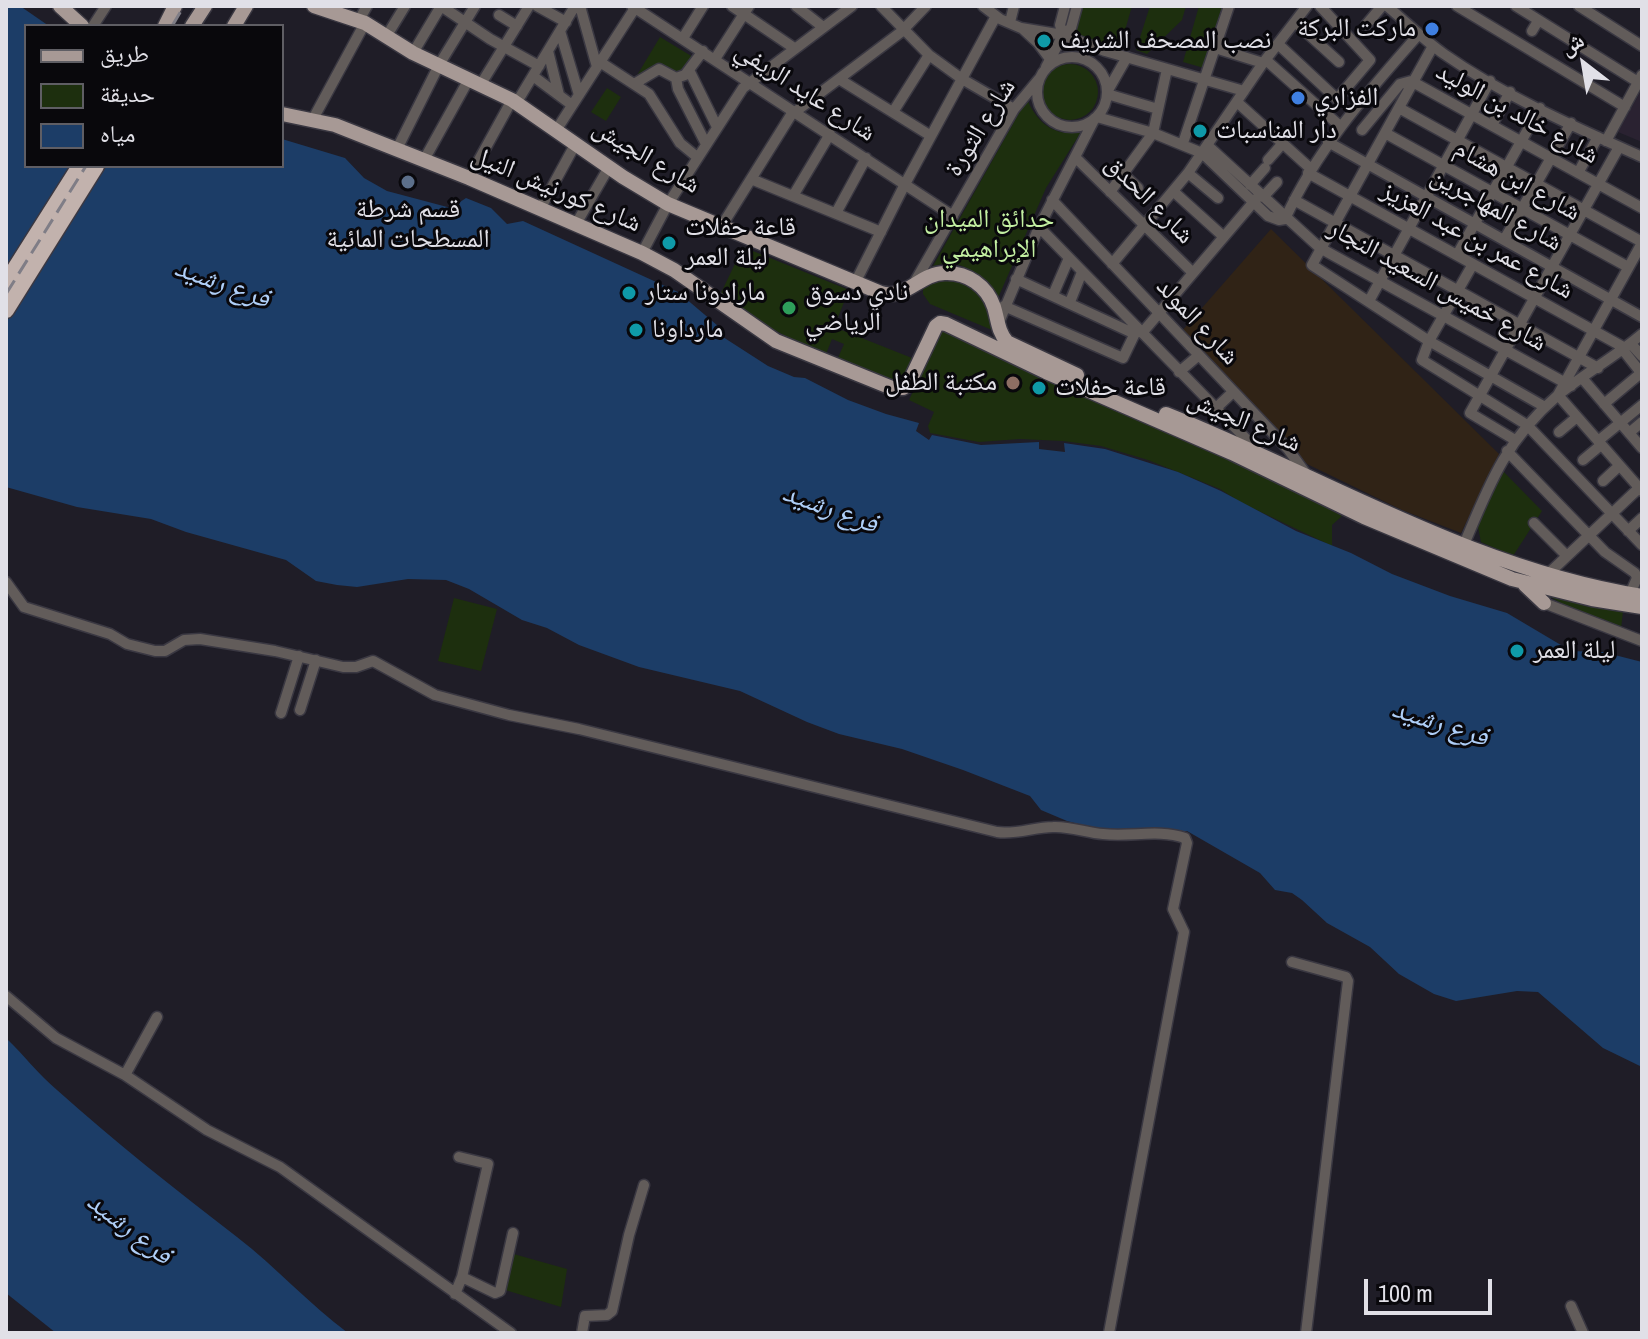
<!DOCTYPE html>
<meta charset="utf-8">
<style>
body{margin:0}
#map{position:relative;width:1648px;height:1339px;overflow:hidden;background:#1f1d27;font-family:"Archivo Narrow","Noto Naskh Arabic",sans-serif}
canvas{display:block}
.frame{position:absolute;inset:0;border:8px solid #e1e0e7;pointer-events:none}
.legend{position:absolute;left:24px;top:24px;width:260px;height:144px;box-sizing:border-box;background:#09080c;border:2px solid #5f5e64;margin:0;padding:10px 14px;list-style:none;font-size:24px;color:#e1e0e7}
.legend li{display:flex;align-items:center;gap:16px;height:40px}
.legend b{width:40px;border:2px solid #5f5e64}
.north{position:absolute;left:1544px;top:24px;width:80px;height:80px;-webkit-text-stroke:6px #09080c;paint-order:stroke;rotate:329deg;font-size:22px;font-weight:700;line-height:32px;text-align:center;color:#e1e0e7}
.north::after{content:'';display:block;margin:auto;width:28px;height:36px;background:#e1e0e7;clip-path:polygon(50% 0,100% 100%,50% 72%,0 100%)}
.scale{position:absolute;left:1364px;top:1279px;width:128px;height:36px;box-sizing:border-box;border:4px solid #e1e0e7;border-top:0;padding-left:10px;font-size:24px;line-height:28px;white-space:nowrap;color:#e1e0e7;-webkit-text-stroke:6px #09080c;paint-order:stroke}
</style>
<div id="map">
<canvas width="1648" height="1339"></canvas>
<div class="frame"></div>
<ul class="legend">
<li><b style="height:10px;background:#a79995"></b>طريق</li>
<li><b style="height:22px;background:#1d2f0e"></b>حديقة</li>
<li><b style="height:22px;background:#1c3d67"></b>مياه</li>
</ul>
<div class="north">ش</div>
<div class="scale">100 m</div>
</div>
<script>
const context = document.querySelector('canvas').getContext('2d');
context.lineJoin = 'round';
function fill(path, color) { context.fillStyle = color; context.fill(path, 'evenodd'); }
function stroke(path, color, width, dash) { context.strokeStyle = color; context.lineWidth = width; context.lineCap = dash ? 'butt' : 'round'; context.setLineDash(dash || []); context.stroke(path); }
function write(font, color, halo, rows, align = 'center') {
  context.font = font + ' "Archivo Narrow","Noto Naskh Arabic",sans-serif'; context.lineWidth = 6; context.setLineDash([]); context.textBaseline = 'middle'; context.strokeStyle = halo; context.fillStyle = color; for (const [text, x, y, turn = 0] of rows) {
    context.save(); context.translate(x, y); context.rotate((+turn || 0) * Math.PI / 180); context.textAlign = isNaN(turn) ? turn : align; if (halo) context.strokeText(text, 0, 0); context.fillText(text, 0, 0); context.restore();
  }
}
fill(new Path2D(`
 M1271 229 1499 454 1461 533 1402 510 1307 464 1181 332Z`), '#302316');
fill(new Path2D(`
 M1642 89V142L1618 132Z`), '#2a2231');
fill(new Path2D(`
 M1075 6H1132L1120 48 1067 33Z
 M1150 6H1186L1182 20 1147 54 1136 50Z
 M1199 6H1222L1204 68 1183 62Z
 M660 37 693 57 686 70 674 73 659 63 636 77Z
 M1042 92a28 28 0 1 1 56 0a28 28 0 1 1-56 0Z
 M607 88 621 97 606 121 591 112Z
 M1027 99C1037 123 1054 137 1081 132L1046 188 998 298C981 275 964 257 933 266Z
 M743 247 849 290 834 327 912 358 903 379 894 384 837 360 844 344 832 339 826 354C786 338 754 320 720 295Z
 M942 279C975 282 988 296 992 330L930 304 923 294V287Z
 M943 328 1243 462 1342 516 1332 525V546L1240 502 1220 489 1148 460 1101 446 1063 441 1020 439 979 442 930 433 928 426 934 412 909 400Z
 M1502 470 1542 511 1513 556 1481 542 1477 522Z
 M1538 590 1585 606 1623 611 1621 629 1575 611Z
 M454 598 497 609 481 671 438 661Z
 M510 1253 567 1269 561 1307 502 1289Z`), '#1d2f0e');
fill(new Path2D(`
 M6 6H20L49 26H26V166H282V139L345 158 364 178 387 191 451 208 466 198 491 208 507 224 523 221 678 292 718 326 723 337 768 366 794 377 805 378 848 400 886 414 919 423 916 431 929 440 932 435 981 445 1039 442V449L1065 452 1064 443 1105 449 1178 472 1221 491 1296 531 1351 553 1392 574 1450 596 1507 613 1571 651 1603 652 1642 662V1067L1603 1048 1538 992 1517 991 1456 1001 1434 994 1399 974 1370 947 1327 923 1302 900 1292 893 1275 890 1260 873 1187 831 1113 833 1067 821 1041 810 1030 796 963 770 902 749 839 734 807 722 740 691 639 667 579 645 547 628 522 620 469 589 446 580 408 579 357 587 337 585 316 581 286 560 186 532 151 519 77 507 6 487Z
 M6 1038C24 1055 38 1074 57 1090 115 1142 176 1190 237 1237 276 1267 309 1304 348 1333H56L6 1293Z`), '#1c3d67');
const minor = new Path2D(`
 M441 6 490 39 539 66
 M537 6 566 22
 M580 6 597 67
 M632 6 953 216
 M732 6 794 48
 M796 6 823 27
 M881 6 929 55 962 79 1014 109
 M983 6 1000 19 1021 28 1063 35 1105 51 1244 91
 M1387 6C1406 22 1424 40 1444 54 1504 96 1575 127 1642 157
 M1457 6 1625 107
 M1516 6 1638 82
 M1579 6 1642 46
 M499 15 517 26
 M359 20 367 6
 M1010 22 1014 6
 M1295 22 1339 62
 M1366 25 1382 6
 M93 26 106 6
 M1023 29 1038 43 1050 59
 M560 31 579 95
 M1532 31 1538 21
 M1063 35 1060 25 1065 6
 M386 37 405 6
 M683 38 703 6
 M1278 44 1337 99 1370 60 1320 6
 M1433 46 1312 265 1429 341 1545 407
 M1215 48 1263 63
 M548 51 559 95
 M413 53 441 6
 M1037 92a35 35 0 1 1 70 0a35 35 0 1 1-70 0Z
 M715 59 749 6
 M1266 60 1340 126
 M600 62 649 94 680 143 697 157
 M1046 67 1063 35 1071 28 1077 6
 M690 72 717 127
 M533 76 572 105
 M676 78 678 89 706 144
 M839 79 931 136
 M481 84 529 6
 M634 84 659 69 676 78 685 75 703 51
 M1107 92 1127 57
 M1107 94 1158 109
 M517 102 575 6
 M1237 102 1311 169
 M1399 108 1642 242
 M893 112 929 55
 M1097 117 1153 133 1202 153 1268 216 1279 220 1285 219C1318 147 1368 92 1419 34
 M313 119 365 23
 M1492 125 1510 92
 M557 129 635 8
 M1362 130 1400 84 1411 81 1642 208
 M1385 133 1628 267
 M1606 141 1642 75
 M1328 142 1642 317
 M1183 143 1229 6
 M1207 145 1320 248 1571 386
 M397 149 439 65 475 6
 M1075 157 1193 273
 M424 160 469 79
 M1268 160 1283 143
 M1188 173 1218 198
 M1308 173 1625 348
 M1578 173 1598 137
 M1123 174 1138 188
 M469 178 512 100
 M751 179 881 232
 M1250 185 1265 168
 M1173 191 1224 237
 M1110 192 1153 133 1167 69
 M793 196 830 134
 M1263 197 1277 182
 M1052 200 1288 449 1306 474
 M1294 200 1598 368
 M540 209 576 143
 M836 213 866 158
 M576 224 609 167
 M721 227 791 115 901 32 926 6
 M1039 227 1256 449
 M1504 240 1571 123
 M1642 243 1558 395 1642 491
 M642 253 668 204 743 88 852 6
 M1457 255 1540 108
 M1112 264 1188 173 1263 63 1307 6
 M1473 264 1429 341 1422 360 1527 425 1642 545
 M1016 279 1135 334
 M855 283 905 184 996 16
 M913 285 1014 109 1039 79
 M1053 295 1069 258
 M1369 301 1490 81
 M1070 302 1082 272
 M1004 306 1123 358 1137 329
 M999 322 1039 227 1095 118
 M1142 333 1257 198
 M1631 344 1642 356
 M1623 350 1642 374
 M1179 372 1199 355
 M1582 378 1642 448
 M1604 404 1641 373
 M1215 409 1233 392
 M1559 432 1577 417
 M1629 433 1642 422
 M1515 440 1470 413 1619 147
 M1598 441 1642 405
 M1507 451 1605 552 1635 573 1637 578 1630 594
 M1583 460 1601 445
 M1603 481 1619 466
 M1534 523 1567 556
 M1628 531 1642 518
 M1463 547C1489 485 1505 441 1557 396 1584 374 1615 357 1642 334
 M1546 576 1639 488
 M6 582 24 607 110 634 127 644 155 651H165L184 640 200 639 275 651 343 667H356L373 661 435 695 509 715 579 729 997 832C1016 835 1034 827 1053 827 1070 826 1087 833 1103 834 1131 837 1159 829 1185 838L1187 843 1173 909 1184 932 1109 1333
 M1544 603 1642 641
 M300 710 316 660
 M281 713 299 656
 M1292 962 1346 977 1348 981 1306 1333
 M6 996 56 1038 125 1075 207 1130 280 1167 511 1333
 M125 1075 157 1017
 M462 1277 495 1293 500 1291 513 1233
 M455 1294 462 1277 488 1164 459 1157
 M1571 1306 1583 1333
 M582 1333 585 1316 607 1315 612 1311 629 1235 644 1185`);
const major = new Path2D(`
 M60 6 82 26
 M314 6 365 23 413 53 512 100 623 177 668 204 881 293C906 300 920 273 945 273 967 272 987 286 994 307 998 320 998 332 1007 342L1077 375
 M165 26 175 6
 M192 26 205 6
 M234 26 246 6
 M282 114 335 125 469 178 642 253 674 270 776 341 892 388H903L908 385 936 326 940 323 946 324 1046 372 1232 453 1364 517 1512 579 1592 599 1642 607
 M1166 414C1324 477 1472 569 1642 596
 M1525 585 1544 603`);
const highway = new Path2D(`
 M6 283 80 166
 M6 310 96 166`);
stroke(minor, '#3a3842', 13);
stroke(major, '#3a3842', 17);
stroke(highway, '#3a3842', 19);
stroke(minor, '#625c5a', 10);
stroke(major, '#a79995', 14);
stroke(highway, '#c2b2ad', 16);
stroke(new Path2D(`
 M172 26 184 6
 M6 294 86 166`), '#7f7d86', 3, [16, 8]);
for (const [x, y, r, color] of [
 [1432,29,8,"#3f7fe0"],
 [1044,41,8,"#0f9aa8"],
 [1298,98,8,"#3f7fe0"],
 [1200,131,8,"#0f9aa8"],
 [408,182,8,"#5c6f8a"],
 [669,243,8,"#0f9aa8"],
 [629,293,8,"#0f9aa8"],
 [789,308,8,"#2e9e5b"],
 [636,330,8,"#0f9aa8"],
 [1013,383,8,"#8d6e63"],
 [1039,388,8,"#0f9aa8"],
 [1517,651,8,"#0f9aa8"]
]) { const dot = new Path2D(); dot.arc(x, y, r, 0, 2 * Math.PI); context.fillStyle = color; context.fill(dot); stroke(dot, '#09080c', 3); }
write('26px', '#e1e0e7', '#09080c', [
 ["ماركت البركة",1416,29,"right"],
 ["نصب المصحف الشريف",1060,41],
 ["الفزاري",1314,98],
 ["دار المناسبات",1216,131],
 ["قسم شرطة",408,210,"center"],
 ["المسطحات المائية",408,240,"center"],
 ["قاعة حفلات",685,228],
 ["ليلة العمر",685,258],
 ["مارادونا ستار",645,293],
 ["نادي دسوق",805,293],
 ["الرياضي",805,323],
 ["مارداونا",652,330],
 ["مكتبة الطفل",997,383,"right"],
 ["قاعة حفلات",1055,388],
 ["ليلة العمر",1533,651]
], 'left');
write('26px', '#e1e0e7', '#09080c', [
 ["شارع عايد الريفي",805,92,33],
 ["شارع خالد بن الوليد",1517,114,29],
 ["شارع الثورة",981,128,-58],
 ["شارع الجيش",646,157,31],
 ["شارع ابن هشام",1517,181,29],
 ["شارع كورنيش النيل",556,190,23],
 ["شارع الحدق",1149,200,45],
 ["شارع المهاجرين",1496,210,29],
 ["شارع عمر بن عبد العزيز",1477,241,29],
 ["شارع خميس السعيد النجار",1437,286,29],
 ["شارع المولد",1197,322,47],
 ["شارع الجيش",1244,422,23]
]);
write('26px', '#c3f0a2', '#09080c', [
 ["حدائق الميدان",989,220],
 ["الإبراهيمي",989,250]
]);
write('italic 28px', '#afcff8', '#09080c', [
 ["فرع رشيد",222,284,20],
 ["فرع رشيد",830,509,20],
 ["فرع رشيد",1440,724,18],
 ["فرع رشيد",129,1229,38]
]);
</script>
